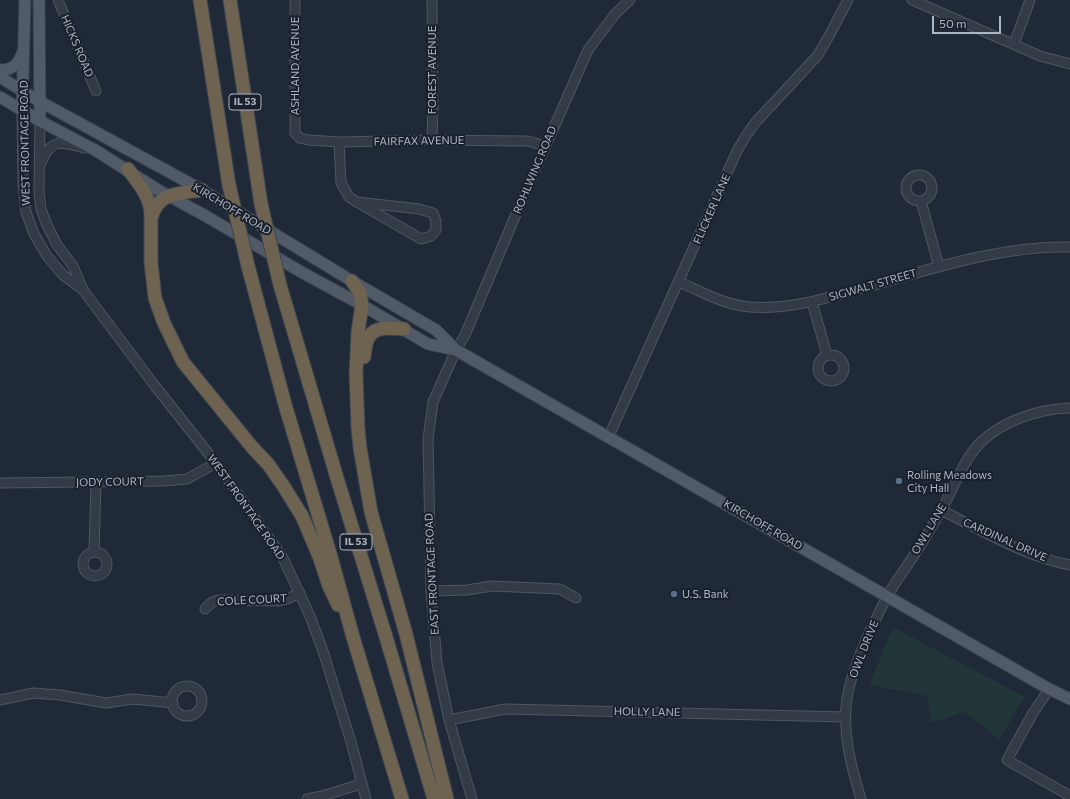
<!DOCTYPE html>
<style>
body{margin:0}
#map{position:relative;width:1070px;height:799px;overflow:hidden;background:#202937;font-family:Commissioner,sans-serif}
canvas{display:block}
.scale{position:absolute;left:932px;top:16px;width:69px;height:18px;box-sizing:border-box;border:2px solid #adb6c4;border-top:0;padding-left:5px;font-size:12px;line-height:14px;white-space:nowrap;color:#adb6c4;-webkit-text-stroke:3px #19202c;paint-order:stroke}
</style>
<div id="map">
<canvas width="1070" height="799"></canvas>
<div class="scale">50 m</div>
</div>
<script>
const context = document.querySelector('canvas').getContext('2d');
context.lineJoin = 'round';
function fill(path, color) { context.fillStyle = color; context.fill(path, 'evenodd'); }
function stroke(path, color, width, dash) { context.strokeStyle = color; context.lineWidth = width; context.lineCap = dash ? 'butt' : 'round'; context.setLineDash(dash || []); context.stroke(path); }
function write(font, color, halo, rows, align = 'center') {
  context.font = font + ' Commissioner,sans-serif'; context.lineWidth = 4; context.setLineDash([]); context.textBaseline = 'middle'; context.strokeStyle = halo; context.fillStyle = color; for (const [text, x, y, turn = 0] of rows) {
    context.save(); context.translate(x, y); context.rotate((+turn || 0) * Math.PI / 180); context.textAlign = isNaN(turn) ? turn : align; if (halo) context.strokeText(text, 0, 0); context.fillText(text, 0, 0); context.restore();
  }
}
fill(new Path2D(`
 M893 627 1025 697 999 739 965 712 931 723 927 696 869 685Z`), '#223538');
const minor = new Path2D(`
 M58 0 96 91
 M295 0V133L300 138 308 140 339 142 432 140 523 141H528L545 146
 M912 0 1040 56 1070 64
 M1014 44 1030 0
 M22 111 23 184 26 212 34 234 47 256 63 275 82 289
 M40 121 39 192 41 209 47 225 57 245 73 266 83 290 155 386 216 463 283 558 310 616 323 651 351 742 366 799
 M432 140 433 107 432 0
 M339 142 341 183 349 197 357 202 421 239 431 236 436 230V221L433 213 419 209 357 202
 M41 163C52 136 62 143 85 148
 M906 188a13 13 0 1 1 26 0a13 13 0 1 1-26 0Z
 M921 201 939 267
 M679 282C702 292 725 305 750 307 789 310 826 298 863 288 928 270 1002 245 1070 247
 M812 302 827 355
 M818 368a13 13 0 1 1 26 0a13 13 0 1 1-26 0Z
 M608 438 737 151 747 134 755 123 818 55 829 36 848 0
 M0 483 164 481 187 479 216 463
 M941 510C981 530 1026 557 1070 565
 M83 564a12 12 0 1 1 24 0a12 12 0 1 1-24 0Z
 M94 552 96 483
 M431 591 467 590 492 586 560 589 576 598
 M205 609 212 602 218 600 279 601 287 599 300 593
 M172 701a15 15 0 1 1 30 0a15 15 0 1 1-30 0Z
 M1049 689 1033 713 1007 760 1070 796
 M0 700 33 693 60 695 106 703 133 699 173 703
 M449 720 505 709 846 717
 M307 799 322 796 361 784
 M472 799 449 720 437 663 431 591 428 439 433 402 456 350 465 335 525 193 588 50 615 14 630 0
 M861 799C851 766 842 733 847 698 853 664 871 627 887 597 893 585 901 575 908 564 920 547 930 530 940 512 954 489 962 461 981 442 1004 420 1039 409 1070 408`);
const major = new Path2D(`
 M39 0 40 121
 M0 70C12 70 18 65 22 54
 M0 77 39 101 202 190 352 281 436 330 456 350
 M0 97 40 121 95 150 158 190 204 215 303 273 362 305 428 344 456 350 1049 689 1070 699
 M22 111 25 0`);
const highway = new Path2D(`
 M200 0 229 185
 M230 0 261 204
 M128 169C139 184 151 197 151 216
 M202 190C178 194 159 191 151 218V263L155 298 164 323 183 362 252 447 268 464 284 487 302 516 319 556 329 586 338 605
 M248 266 286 408 331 557 353 637 402 799
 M352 281 360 293 362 305 358 332 356 374 358 428 360 448 371 512 406 634 447 799
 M280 285 337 478 386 637 434 799
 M364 357C365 352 365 346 367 341 372 325 391 328 404 329`);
stroke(minor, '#4e5662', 11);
stroke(major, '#3d4451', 13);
stroke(highway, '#3e4652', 15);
stroke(minor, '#333b47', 9);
stroke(major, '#515a67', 11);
stroke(highway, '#6d6350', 13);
const highwayBridge = new Path2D(`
 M229 185 248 266
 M261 204 280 285`);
stroke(highwayBridge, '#3e4652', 15, []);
stroke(highwayBridge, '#6d6350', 13);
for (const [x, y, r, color] of [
 [899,481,4,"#5c6f8a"],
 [674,594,4,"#5c6f8a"]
]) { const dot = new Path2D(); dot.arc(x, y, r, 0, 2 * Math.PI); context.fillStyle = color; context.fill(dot); stroke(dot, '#19202c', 1.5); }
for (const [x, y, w] of [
 [245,102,32],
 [356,542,32]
]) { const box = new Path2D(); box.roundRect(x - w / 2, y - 8, w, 16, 3); context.fillStyle = '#19202c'; context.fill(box); stroke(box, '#adb6c4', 1); }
write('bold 10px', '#adb6c4', null, [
 ["IL 53",245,102],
 ["IL 53",356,542]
]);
write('11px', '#adb6c4', '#19202c', [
 ["HICKS ROAD",77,46,67],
 ["ASHLAND AVENUE",295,66,-90],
 ["FOREST AVENUE",432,70,-90],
 ["FAIRFAX AVENUE",419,141,-1],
 ["WEST FRONTAGE ROAD",25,143,-91],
 ["ROHLWING ROAD",535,170,-67],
 ["KIRCHOFF ROAD",232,209,31],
 ["FLICKER LANE",712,209,-66],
 ["SIGWALT STREET",873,285,-16],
 ["JODY COURT",110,482,-1],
 ["WEST FRONTAGE ROAD",246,507,55],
 ["KIRCHOFF ROAD",763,525,30],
 ["OWL LANE",929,529,-59],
 ["CARDINAL DRIVE",1005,540,24],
 ["EAST FRONTAGE ROAD",432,574,-93],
 ["COLE COURT",252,600,-3],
 ["OWL DRIVE",864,649,-68],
 ["HOLLY LANE",647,712,1]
]);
write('11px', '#adb6c4', '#19202c', [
 ["Rolling Meadows",907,475],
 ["City Hall",907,488],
 ["U.S. Bank",682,594]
], 'left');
</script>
